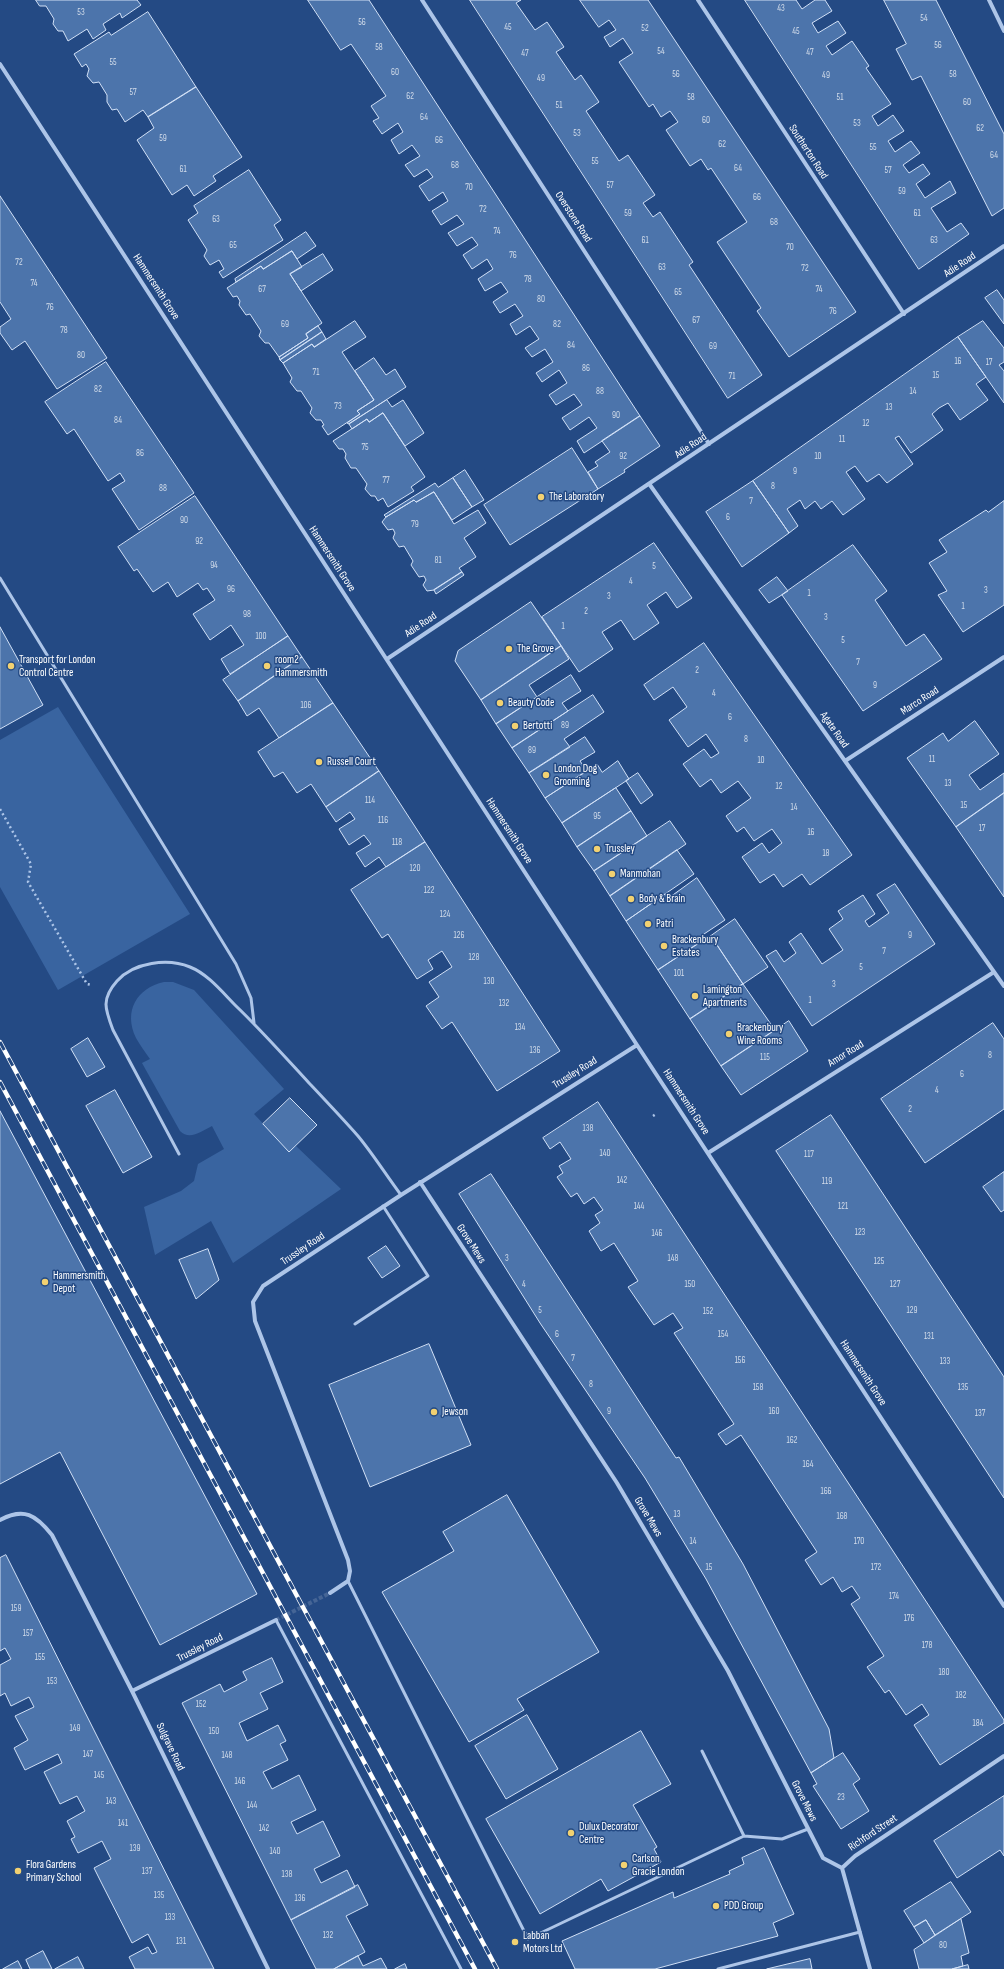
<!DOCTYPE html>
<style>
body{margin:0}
canvas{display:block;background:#244a84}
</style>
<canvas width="1004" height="1969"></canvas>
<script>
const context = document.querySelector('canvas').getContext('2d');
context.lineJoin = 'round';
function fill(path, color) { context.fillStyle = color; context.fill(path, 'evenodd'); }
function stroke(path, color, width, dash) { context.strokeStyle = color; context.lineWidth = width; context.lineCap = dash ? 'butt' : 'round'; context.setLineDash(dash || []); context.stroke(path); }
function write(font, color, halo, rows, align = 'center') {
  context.font = font + ' "Sofia Sans Condensed",sans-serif'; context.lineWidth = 3; context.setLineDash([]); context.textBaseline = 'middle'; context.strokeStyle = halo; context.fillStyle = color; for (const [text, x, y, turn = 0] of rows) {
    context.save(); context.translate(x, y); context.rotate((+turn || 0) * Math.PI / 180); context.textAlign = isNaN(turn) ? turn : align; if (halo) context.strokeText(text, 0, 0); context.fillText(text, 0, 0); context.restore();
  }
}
fill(new Path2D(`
 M58 707 190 914 58 990 0 887V740Z
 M164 982H173L194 990 284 1089 254 1114 289 1151 296 1146 341 1189 233 1263 211 1221 155 1255 144 1207 181 1191 194 1181 198 1164 224 1149 212 1126C201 1131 190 1141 180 1131L142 1063 150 1059C145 1052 140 1045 136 1038 123 1011 137 988 164 982Z`), '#3964a0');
const building = new Path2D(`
 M36 0H137L141 5 122 18 120 13 103 24 106 30 93 39 87 29 68 41 63 31H58L53 24 54 19 46 6H40Z
 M308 0H369L640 416 584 453 577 441 597 428 589 417 570 430 562 418 582 405 574 394 556 405 549 395 567 383 559 370 542 382 536 373 553 362 545 349 532 357 525 348 539 339 530 326 516 335 510 324 523 316 515 304 500 313 493 302 508 292 501 282 485 291 478 279 493 269 487 259 472 269 463 255 478 245 472 237 457 246 448 233 464 224 457 215 441 225 432 211 448 201 443 192 429 201 419 186 433 177 427 169 414 177 405 165 420 156 412 145 399 154 391 140 403 132 398 123 382 134 373 121 379 118 371 106 386 96 351 44 341 50Z
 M470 0H521L516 3 535 30 547 22 564 47 556 52 575 80 581 75 599 102 586 111 619 161 628 155 655 195 643 203 653 217 660 212 693 262 689 265 762 375 728 398Z
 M580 0H648L856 312 789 357 757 311 761 308 717 242 747 222 711 168 708 170 701 159 690 166 666 130 678 122 670 111 661 117 653 104 649 107 619 62 633 53 623 38 610 47 604 37 616 30 609 20 599 27Z
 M745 0H796L802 9 815 0H825L832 11 812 23 818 33 838 21 846 33 826 46 832 55 852 41 869 66 866 68 891 104 872 116 878 126 893 115 904 131 888 141 895 152 911 141 920 153 903 165 909 173 923 164 930 174 916 184 925 198 950 181 956 193 931 208 947 232 961 223 969 234 919 269Z
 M884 0H936L1004 134V208L992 216 921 76 912 80 896 49 906 44Z
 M148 12 196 87 148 117 143 110 125 122 117 109 112 110 107 102V95L99 82 93 83 87 76 89 69 86 64 82 67 74 54 109 32 111 35Z
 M196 87 242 157 213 176 216 181 194 196 187 185 172 195 137 140 154 128 148 117Z
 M249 170 281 220 274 225 283 240 223 278 219 272 224 269 219 260 210 265 204 256 207 250 188 220 198 213 194 206Z
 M0 196 107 358 57 389 25 341 12 350 0 333V327L11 319 0 302Z
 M306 232 316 246 297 259 292 251 263 269 261 266 236 282 235 279Z
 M292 251 302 267 290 274 322 323 306 334 308 338 279 357 269 343H265L259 336 261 331 250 314 246 315 239 305 240 301 237 296 233 297 227 288 261 266 263 269Z
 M323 254 333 270 301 291 290 274Z
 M997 290 1004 300V324L985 298Z
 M355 321 366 337 342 352 374 400 357 411 360 414 328 435 322 426 324 425 321 420H316L310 413 312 408 301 391H297L290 382 292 378 283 363 312 344 314 347Z
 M983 321 1004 348V362L999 365 1004 371V403L958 337Z
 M318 326 322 332 280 360 279 357 308 338 306 334Z
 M322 332 326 339 314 347 312 344 283 363 280 360Z
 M958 337 986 377 976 384 988 400 960 420 948 403 939 408 932 414 943 430 911 453 899 436 895 438 913 464 887 483 879 474 867 482 855 466 846 472 865 499 843 515 832 501 821 509 815 501 805 509 800 500 787 509 798 526 789 533 753 481Z
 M374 358 386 375 395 369 406 387 349 424 347 423 360 414 357 411 374 400 355 371Z
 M106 362 194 493 139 530 112 489 125 481 120 473 108 481 74 429 67 434 45 402Z
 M387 400 392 407 403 400 424 433 405 446 383 413 369 422 367 419 352 429 349 424Z
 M383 413 425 477 411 487 414 491 388 507 383 498 378 501 375 496H371L365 489 367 484 356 468H351L345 458 346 454 343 449H339L333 441 367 419 369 422Z
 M640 416 660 446 624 470 625 472 598 489 588 472 598 466 595 462 610 452 602 441Z
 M572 448 598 489 510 545 484 505Z
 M465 470 484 500 472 507 453 478Z
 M453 478 472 507 452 520 434 492 416 502 414 500 386 517 384 515 435 483 438 487Z
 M753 481 789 533 742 567 706 512Z
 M434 492 454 524 478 510 486 523 464 538 476 557 459 568 462 572 434 590 427 591 423 585 426 580 424 576 419 577 411 565 413 561 404 546 399 547 393 538 395 533 393 529 388 530 382 522 386 517 414 500 416 502Z
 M195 496 288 636 230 674 221 659 244 645 231 625 210 640 193 614 215 600 207 588 203 590 198 583 177 597 168 582 153 592 137 569 134 571 118 547Z
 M1004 501V605L963 632 938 595 947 591 929 563 947 552 939 540 986 510 988 512Z
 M654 543 692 598 677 608 666 592 647 605 659 623 634 640 621 620 602 632 613 649 579 672 542 617Z
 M853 545 887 591 875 600 906 646 924 634 942 659 863 711 782 595Z
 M462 572 464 575 436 594 434 590Z
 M777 577 788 591 769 603 759 590Z
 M531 602 561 646 481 700 455 661 458 651Z
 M0 627 43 705 0 729Z
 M288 636 302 657 238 701 223 680Z
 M704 643 852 855 810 885 802 874 783 887 774 874 760 883 742 857 762 843 769 853 782 843 772 829 754 841 744 827 737 832 726 816 751 798 738 781 721 793 711 779 700 787 683 764 704 749 711 758 719 753 706 734 688 747 669 720 687 707 673 687 654 700 644 685Z
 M561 646 569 659 529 685 537 697 496 724 481 700Z
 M302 657 333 703 279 738 259 708 247 716 238 701Z
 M571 675 581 691 562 703 568 711 512 748 496 724Z
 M593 695 604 712 564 739 570 747 529 773 512 748Z
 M333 703 379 771 326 807 311 784 297 793 283 772 274 777 258 752Z
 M975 721 999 754 969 775 980 790 1004 773V793L956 827 907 758 943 733 948 741Z
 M585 737 595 752 580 761 587 771 545 798 529 773Z
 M618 761 629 779 562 823 545 798 597 764 602 772Z
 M379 771 425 842 386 867 379 857 365 867 356 853 371 844 364 835 349 845 339 829 355 819 350 812 336 822 326 807Z
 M638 773 653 795 641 804 626 781Z
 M616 788 631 811 577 847 562 823Z
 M1004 793V897L956 827Z
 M631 811 647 836 594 871 577 847Z
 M670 821 686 844 610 896 594 871Z
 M425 842 560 1051 497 1091 452 1022 442 1029 426 1006 439 997 429 982 452 967 442 951 428 960 433 969 417 979 388 934 382 938 351 890Z
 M677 850 694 874 626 921 610 896Z
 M697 878 725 920 695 940 697 944 658 970 626 921 665 894 668 898Z
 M895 884 935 944 812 1026 766 956 776 950 784 962 796 953 789 942 801 933 822 964 843 950 829 929 843 919 838 911 863 895 875 914 865 921 869 927 889 913 877 895Z
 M735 919 768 967 743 984 711 936Z
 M711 936 743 984 690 1019 658 970Z
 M743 984 775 1030 721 1066 690 1019Z
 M789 1021 808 1051 741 1095 721 1066Z
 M993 1023 1004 1039V1109L925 1163 881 1099Z
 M88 1038 105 1067 87 1077 71 1049Z
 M115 1090 152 1157 123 1173 86 1106Z
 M290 1098 317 1125 289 1152 263 1124Z
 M598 1102 1004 1720V1723L940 1765 914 1725 929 1715 922 1704 906 1715 889 1690 885 1693 867 1667 884 1656 851 1604 860 1598 852 1586 842 1592 833 1577 821 1585 805 1560 817 1552 741 1435 726 1445 718 1434 734 1424 674 1333 683 1328 673 1313 654 1325 628 1287 638 1281 614 1243 601 1251 589 1231 600 1223 595 1215 603 1210 594 1197 584 1204 577 1193 571 1197 557 1177 563 1173 559 1166 571 1159 560 1142 550 1149 543 1138Z
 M0 1111 257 1594 160 1645 60 1452 0 1484Z
 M831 1115 1004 1377V1498L776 1151Z
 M1004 1172V1210L1001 1212 983 1187Z
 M491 1174 676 1458 679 1457 743 1564 829 1729 834 1758 811 1773 706 1579 645 1478 540 1323 459 1194Z
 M386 1246 400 1266 382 1278 368 1258Z
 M208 1249 219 1280 196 1299 179 1260Z
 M429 1344 471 1445 370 1487 329 1385Z
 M507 1495 599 1652 517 1699 524 1710 469 1742 382 1592 454 1551 443 1532Z
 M6 1555 214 1969H135L129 1957 148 1947 152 1954 157 1952 148 1934 132 1943 101 1882 94 1868 111 1859 102 1841 78 1853 71 1839 75 1837 67 1821 85 1811 77 1796 60 1804 44 1772 62 1763 58 1754 25 1770 14 1748 28 1740 15 1716 34 1707 29 1697 11 1706 5 1693 0 1696V1665L11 1659 5 1648 0 1651V1558Z
 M272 1658 283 1682 260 1693 268 1709 239 1723 247 1741 278 1725 286 1741 280 1744 288 1760 263 1772 272 1789 299 1775 316 1810 291 1822 297 1834 323 1821 340 1856 314 1869 321 1883 347 1870 355 1887 291 1920 182 1703 220 1684 224 1692 247 1680 243 1672Z
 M527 1715 558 1769 506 1799 475 1746Z
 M641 1731 671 1784 633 1805 657 1847 654 1849 661 1862 608 1891 601 1879 540 1914 486 1819Z
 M843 1753 860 1779 853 1784 869 1811 841 1829 813 1786 817 1784 811 1773Z
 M1004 1796V1856L1000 1850 957 1878 934 1841Z
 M764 1848 794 1914 773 1923 778 1936 655 1969H575L562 1941 673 1892 674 1898 730 1874 729 1871 744 1864 742 1858Z
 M951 1882 971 1912 935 1935 926 1920 914 1927 904 1911Z
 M358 1885 368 1905 346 1916 365 1952 334 1969H316L291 1920Z
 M961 1919 969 1953 961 1956 963 1966 952 1969H919L914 1950Z
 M926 1920 935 1935 924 1943 914 1927Z
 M43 1951 52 1969H30L26 1960Z
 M358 1956 363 1966 381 1958 387 1969H334Z
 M78 1957 84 1969H55Z
 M810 1959 812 1969H767Z
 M18 1961 22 1969H3Z
 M405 1964 407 1969H395Z
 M968 1965 969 1969H952L963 1966Z`);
fill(building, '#4c74ab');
stroke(building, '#d1e0f6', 1);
stroke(new Path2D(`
 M276 1620 330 1593`), '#456596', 4, [4, 2]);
stroke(new Path2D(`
 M0 809 31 864 28 882 87 984 92 985
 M653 1116 656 1114`), '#adc5e8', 2.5, [2, 3]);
stroke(new Path2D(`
 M0 578 236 964 251 998 254 1023
 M179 1154 113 1030C105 1009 101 999 117 981 134 962 168 958 190 967 208 974 223 993 236 1006 261 1030 285 1057 309 1083 325 1100 342 1118 358 1136 373 1154 386 1175 401 1195
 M355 1324 428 1276 383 1206
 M348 1581 528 1939 744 1836
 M276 1620 461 1969
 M702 1751 744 1836 782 1839 808 1829
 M718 1969 860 1932`), '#adc5e8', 3);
stroke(new Path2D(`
 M422 0 709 444
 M698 0 904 314
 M989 0 1004 31
 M0 64 637 1045 1004 1606
 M650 485 1004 986
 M387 659 1004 246
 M845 761 1004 657
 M708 1153 994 972
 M420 1182 617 1483 728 1671 823 1858 842 1868
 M0 1520C24 1507 36 1515 52 1535L132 1691 268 1969
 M330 1593 348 1581 350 1571 348 1560 255 1321 253 1302 263 1286 401 1195 637 1045
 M132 1691 276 1620
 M842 1868 855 1856 1004 1756
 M842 1868 870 1969`), '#adc5e8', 4);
const rail = new Path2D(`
 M0 1042 497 1969
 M0 1082 475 1969`);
stroke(rail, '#fff', 4.5);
stroke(rail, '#244a84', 3, [9]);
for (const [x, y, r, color] of [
 [541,497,4,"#f2d171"],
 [509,649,4,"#f2d171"],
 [11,666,4,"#f2d171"],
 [267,666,4,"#f2d171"],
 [500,703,4,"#f2d171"],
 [515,726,4,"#f2d171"],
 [319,762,4,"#f2d171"],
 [546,775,4,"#f2d171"],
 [597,849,4,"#f2d171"],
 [612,874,4,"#f2d171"],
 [631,899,4,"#f2d171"],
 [648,924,4,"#f2d171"],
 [664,946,4,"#f2d171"],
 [695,996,4,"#f2d171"],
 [729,1034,4,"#f2d171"],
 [45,1282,4,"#f2d171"],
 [434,1412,4,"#f2d171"],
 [571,1833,4,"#f2d171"],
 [624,1865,4,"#f2d171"],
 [18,1871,4,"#f2d171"],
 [716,1906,4,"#f2d171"],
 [515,1942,4,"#f2d171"]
]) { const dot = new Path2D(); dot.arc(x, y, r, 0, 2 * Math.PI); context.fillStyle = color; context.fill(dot); stroke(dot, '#244a84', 1.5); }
write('9px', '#d2dcea', null, [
 ["43",781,9],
 ["53",81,13],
 ["54",924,19],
 ["56",362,23],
 ["45",508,28],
 ["52",645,29],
 ["45",796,32],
 ["56",938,46],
 ["58",379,48],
 ["54",661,52],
 ["47",810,53],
 ["47",525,54],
 ["55",113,63],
 ["60",395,73],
 ["56",676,75],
 ["58",953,75],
 ["49",826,76],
 ["49",541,79],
 ["57",133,93],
 ["62",410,97],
 ["58",691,98],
 ["51",840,98],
 ["60",967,103],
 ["51",559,106],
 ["64",424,118],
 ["60",706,121],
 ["53",857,124],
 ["62",980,129],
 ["53",577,134],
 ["59",163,139],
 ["66",439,141],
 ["62",722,145],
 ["55",873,148],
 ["64",994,156],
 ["55",595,162],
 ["68",455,166],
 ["64",738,169],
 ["61",183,170],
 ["57",888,171],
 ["57",610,186],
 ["70",469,188],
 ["59",902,192],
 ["66",757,198],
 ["72",483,210],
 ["59",628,214],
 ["61",917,214],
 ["63",216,220],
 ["68",774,223],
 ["74",497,232],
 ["61",645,241],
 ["63",934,241],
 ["65",233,246],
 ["70",790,248],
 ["76",513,256],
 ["72",19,263],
 ["63",662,268],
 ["72",805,269],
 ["78",528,280],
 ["74",34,284],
 ["67",262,290],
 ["74",819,290],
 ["65",678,293],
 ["80",541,300],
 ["76",50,308],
 ["76",833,312],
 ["67",696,321],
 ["69",285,325],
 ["82",557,325],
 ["78",64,331],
 ["84",571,346],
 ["69",713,347],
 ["80",81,356],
 ["16",958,362],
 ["17",989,363],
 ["86",586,369],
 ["71",316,373],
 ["15",936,376],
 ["71",732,377],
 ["82",98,390],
 ["88",600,392],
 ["14",913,392],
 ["73",338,407],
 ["13",889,408],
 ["90",616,416],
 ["84",118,421],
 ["12",866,424],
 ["11",842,440],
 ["75",365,448],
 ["86",140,454],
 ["92",623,457],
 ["10",818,457],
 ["9",795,472],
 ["77",386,481],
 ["8",773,487],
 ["88",163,489],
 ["7",751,502],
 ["6",728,518],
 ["90",184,521],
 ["79",415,525],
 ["92",199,542],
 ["81",438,561],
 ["94",214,566],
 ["5",654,567],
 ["4",631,582],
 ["96",231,590],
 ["3",986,591],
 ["1",809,594],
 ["3",609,597],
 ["1",963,607],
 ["2",586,612],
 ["98",247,615],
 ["3",826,618],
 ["1",563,627],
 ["100",261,637],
 ["5",843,641],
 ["7",858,663],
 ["2",697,671],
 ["9",875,686],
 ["4",714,694],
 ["106",306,706],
 ["6",730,718],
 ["89",565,726],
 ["8",746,740],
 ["89",532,751],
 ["11",932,760],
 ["10",761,761],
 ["13",948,784],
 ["12",779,787],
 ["114",370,801],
 ["15",964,806],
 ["14",794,808],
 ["95",597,817],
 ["116",383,821],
 ["17",982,829],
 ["16",811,833],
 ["118",397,843],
 ["18",826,854],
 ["120",415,869],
 ["122",429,891],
 ["124",445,915],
 ["126",459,936],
 ["9",910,936],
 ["7",884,952],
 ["128",474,958],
 ["5",861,968],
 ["101",679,974],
 ["130",489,982],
 ["3",834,985],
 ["1",810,1001],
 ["132",504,1004],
 ["134",520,1028],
 ["136",535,1051],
 ["8",990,1056],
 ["115",765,1058],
 ["6",962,1075],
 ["4",937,1091],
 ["2",910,1110],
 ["138",588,1129],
 ["140",605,1154],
 ["117",809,1155],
 ["142",622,1181],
 ["119",827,1182],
 ["144",639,1207],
 ["121",843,1207],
 ["123",860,1233],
 ["146",657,1234],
 ["3",507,1259],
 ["148",673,1259],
 ["125",879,1262],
 ["4",524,1285],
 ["150",690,1285],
 ["127",895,1285],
 ["5",540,1311],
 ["129",912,1311],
 ["152",708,1312],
 ["6",557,1335],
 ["154",723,1335],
 ["131",929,1337],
 ["7",573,1359],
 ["156",740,1361],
 ["133",945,1362],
 ["8",591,1385],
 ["158",758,1388],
 ["135",963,1388],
 ["9",609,1412],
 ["160",774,1412],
 ["137",980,1414],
 ["162",792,1441],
 ["164",808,1465],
 ["166",826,1492],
 ["13",677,1515],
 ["168",842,1517],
 ["14",693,1542],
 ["170",859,1542],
 ["15",709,1568],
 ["172",876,1568],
 ["174",894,1597],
 ["159",16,1609],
 ["176",909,1619],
 ["157",28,1634],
 ["178",927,1646],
 ["155",40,1658],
 ["180",944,1673],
 ["153",52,1682],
 ["182",961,1696],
 ["152",201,1705],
 ["184",978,1724],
 ["149",75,1729],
 ["150",214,1732],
 ["147",88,1755],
 ["148",227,1756],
 ["145",99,1776],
 ["146",240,1782],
 ["23",841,1798],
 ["143",111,1802],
 ["144",252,1806],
 ["141",123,1824],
 ["142",264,1829],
 ["139",135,1849],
 ["140",275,1852],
 ["137",147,1872],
 ["138",287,1875],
 ["135",159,1896],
 ["136",300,1899],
 ["133",170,1918],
 ["132",328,1936],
 ["131",181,1942],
 ["80",943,1946]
]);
write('11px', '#fff', '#244a84', [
 ["Southerton Road",808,152,57],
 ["Overstone Road",573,217,57],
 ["Adie Road",960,265,-34],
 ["Hammersmith Grove",156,287,57],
 ["Adie Road",691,446,-34],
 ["Hammersmith Grove",332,559,57],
 ["Adie Road",421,625,-34],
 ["Marco Road",920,701,-33],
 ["Agate Road",834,730,55],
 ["Hammersmith Grove",509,831,57],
 ["Amor Road",846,1054,-32],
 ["Trussley Road",575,1073,-32],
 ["Hammersmith Grove",686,1102,57],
 ["Grove Mews",471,1244,57],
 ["Trussley Road",303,1249,-34],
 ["Hammersmith Grove",863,1373,57],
 ["Grove Mews",648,1517,59],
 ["Trussley Road",200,1648,-27],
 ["Sulgrave Road",170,1747,64],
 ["Grove Mews",804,1801,63],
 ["Richford Street",873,1833,-34]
]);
write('11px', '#fff', '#244a84', [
 ["The Laboratory",549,497],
 ["The Grove",517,649],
 ["Transport for London",19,660],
 ["Control Centre",19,673],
 ["room2",275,660],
 ["Hammersmith",275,673],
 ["Beauty Code",508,703],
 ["Bertotti",523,726],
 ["Russell Court",327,762],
 ["London Dog",554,769],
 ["Grooming",554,782],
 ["Trussley",605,849],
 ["Manmohan",620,874],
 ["Body & Brain",639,899],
 ["Patri",656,924],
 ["Brackenbury",672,940],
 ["Estates",672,953],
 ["Lamington",703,990],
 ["Apartments",703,1003],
 ["Brackenbury",737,1028],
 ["Wine Rooms",737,1041],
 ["Hammersmith",53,1276],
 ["Depot",53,1289],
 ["Jewson",442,1412],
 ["Dulux Decorator",579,1827],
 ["Centre",579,1840],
 ["Carlson",632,1859],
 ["Gracie London",632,1872],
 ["Flora Gardens",26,1865],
 ["Primary School",26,1878],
 ["PDD Group",724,1906],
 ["Labban",523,1936],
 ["Motors Ltd",523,1949]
], 'left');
</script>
